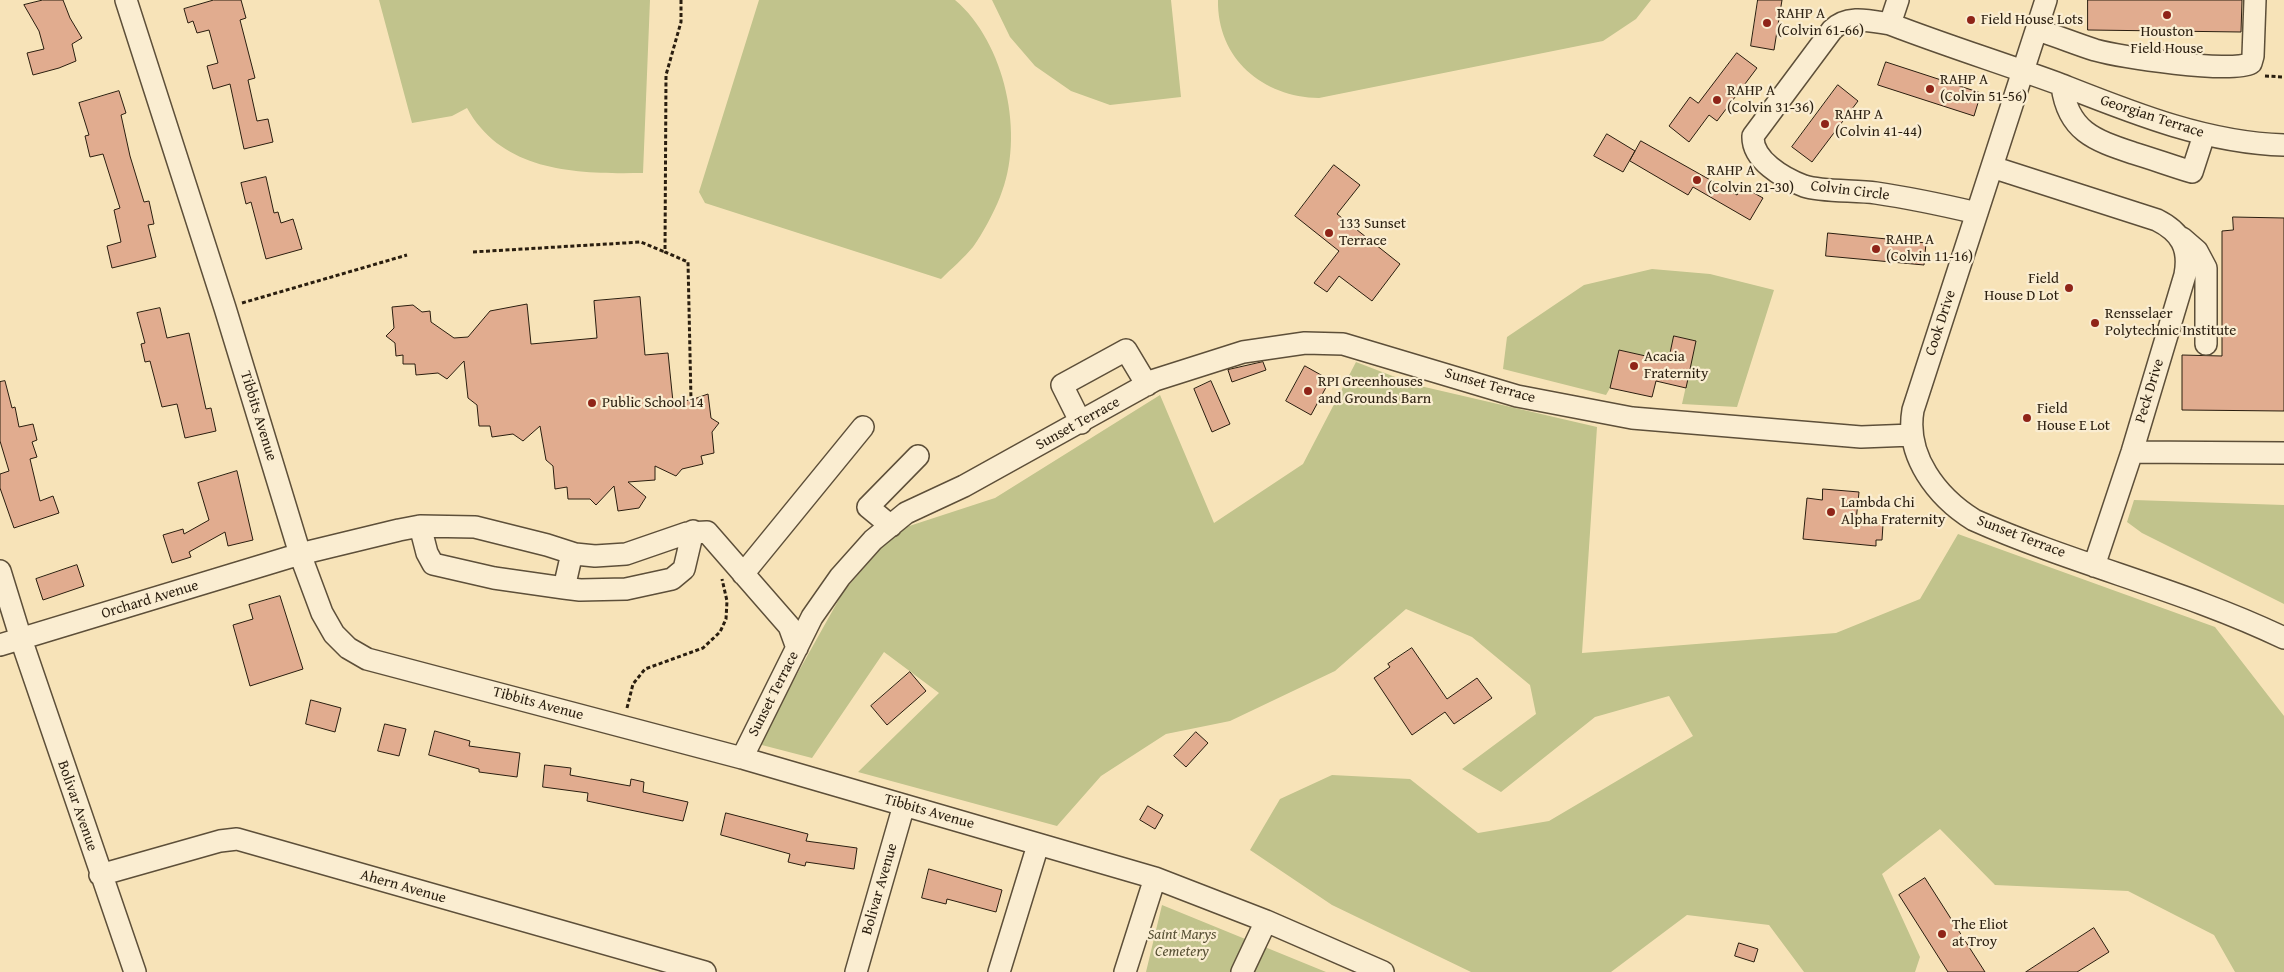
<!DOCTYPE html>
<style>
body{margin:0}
canvas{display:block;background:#f7e3b8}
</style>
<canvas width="2284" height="972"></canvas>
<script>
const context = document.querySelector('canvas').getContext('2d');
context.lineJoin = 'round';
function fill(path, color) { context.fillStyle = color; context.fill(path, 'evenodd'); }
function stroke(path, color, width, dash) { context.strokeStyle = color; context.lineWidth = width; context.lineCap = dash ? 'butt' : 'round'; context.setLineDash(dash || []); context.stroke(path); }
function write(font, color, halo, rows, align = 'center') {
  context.font = font + ' "Gentium Book Plus",serif'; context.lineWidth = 4.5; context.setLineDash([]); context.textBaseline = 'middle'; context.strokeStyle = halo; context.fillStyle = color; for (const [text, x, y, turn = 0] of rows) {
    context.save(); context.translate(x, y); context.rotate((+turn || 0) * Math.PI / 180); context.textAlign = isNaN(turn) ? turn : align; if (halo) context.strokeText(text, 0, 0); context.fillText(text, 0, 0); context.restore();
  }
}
fill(new Path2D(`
 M379 0H650L643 173C578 174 503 173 467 108L452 116 412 123Z
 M759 0H955C1005 42 1026 136 1000 197 994 212 983 233 973 247 964 258 951 269 941 279L705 203 699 192Z
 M992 0H1171L1181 97 1110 105 1071 91 1035 66 1010 37Z
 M1218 0H1651L1636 19 1603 41 1319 98C1263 97 1217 59 1218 0Z
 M1652 269 1710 274 1774 290 1737 407 1682 404 1696 341 1674 336 1665 376 1655 358 1619 350 1610 388 1606 395 1503 369 1507 337 1584 285Z
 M1356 362 1416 385 1597 427 1582 653 1836 633 1920 599 1958 534 2215 627 2284 716V972H2235L2214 935 2128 891 1995 885 1940 829 1882 874 1920 957 1915 972H1804L1769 925 1687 915 1611 972H1471L1332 905 1250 850 1280 799 1332 775 1410 779 1478 833 1549 821 1693 736 1669 696 1595 717 1501 792 1462 769 1536 714 1530 685 1472 637 1406 609 1335 671 1230 721 1166 734 1101 776 1057 826 858 772 939 693 884 652 812 758 758 744 843 592 897 530 995 498 1160 395 1214 523 1303 464Z
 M2134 500 2284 505V604L2142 533 2127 522Z
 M1162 905 1326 972H1146Z`), '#c1c38c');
const building = new Path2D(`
 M43 0H63L70 18 82 38 72 44 76 61 59 68 33 75 27 53 44 49 39 31 24 5Z
 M214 0H241L246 18 240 20 255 78 248 80 257 121 268 119 273 142 244 149 230 84 213 89 207 66 218 63 209 30 197 33 193 21 188 23 184 9Z
 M1758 0H1782L1774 50 1751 46Z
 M2088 0H2242L2241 32 2088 30Z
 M1737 53 1757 68 1717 121 1709 115 1689 142 1669 126 1690 97 1698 103Z
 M1886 62 1981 93 1974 116 1878 85Z
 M1838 85 1858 101 1812 162 1792 147Z
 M119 91 126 113 121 115 130 156 144 202 149 201 154 224 148 225 156 257 112 268 107 246 121 242 114 210 120 208 103 154 90 157 85 136 89 135 79 103Z
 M1607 134 1635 151 1623 172 1594 156Z
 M1641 141 1737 195 1743 187 1763 198 1750 220 1693 187 1688 195 1630 161Z
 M1334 165 1360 185 1337 214 1400 264 1372 301 1339 276 1327 292 1314 283 1339 251 1295 216Z
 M266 177 274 213 278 212 281 223 293 219 302 249 266 259 251 202 246 204 241 183Z
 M2233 217 2284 218V411L2182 410V355L2222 356V231L2233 230Z
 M1828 233 1926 243 1924 265 1826 256Z
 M640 297 645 355 668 353 673 402 691 400 708 394 711 418 719 423 712 432 714 453 701 456 703 464 682 469 676 476 655 466V480L628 482 646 497 639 508 618 511 614 486 596 505 590 499H568L567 487 555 489 553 466 546 460 540 426 523 441 513 434 492 437 490 426H479L477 405 468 398 464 361 447 379 438 373 416 375 415 364H403V355L396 356 395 343 386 336 394 328 392 307 413 305 422 312 430 311 431 322 454 338 468 337 490 311 527 304 531 344 597 338 594 301Z
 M160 308 167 338 189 333 206 409 211 408 216 431 185 438 177 404 162 407 150 361 145 362 141 344 145 343 137 313Z
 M1674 336 1696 341 1686 388 1656 381 1652 397 1610 388 1619 350 1668 361Z
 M1263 362 1266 370 1232 382 1228 370Z
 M1305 366 1330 380 1311 415 1286 401Z
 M5 381 12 408 15 407 19 427 33 424 37 440 32 442 37 457 30 459 40 501 53 496 59 513 14 528 0 488V474L9 471 0 441V382Z
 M1211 381 1230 424 1212 432 1194 389Z
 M237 471 253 540 228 546 225 532 189 552 191 557 172 563 163 535 183 529 184 534 209 520 198 483Z
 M1823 489 1859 492 1856 521 1883 524 1882 540H1876V546L1803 539 1807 498 1822 500Z
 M77 565 84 586 43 600 36 579Z
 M280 596 303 669 250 686 233 625 253 619 249 605Z
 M1412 648 1447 699 1477 678 1492 698 1454 724 1445 712 1412 735 1374 678 1390 667 1388 664Z
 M910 672 926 691 887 725 871 706Z
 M311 700 341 708 335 732 306 724Z
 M385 724 406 729 399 756 378 751Z
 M435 731 470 741 469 746 520 753 517 777 479 772V769L429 755Z
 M1196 732 1208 743 1186 767 1174 756Z
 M545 765 571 768 570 775 630 786 631 779 644 782 643 792 688 802 683 821 587 801 588 793 543 787Z
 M1148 806 1163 815 1155 829 1140 820Z
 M726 813 808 834 806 841 857 848 854 869 806 862 805 866 788 862 790 854 721 835Z
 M929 869 1002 890 996 912 947 899 946 904 922 898Z
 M1925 878 1985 972H1948L1899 895Z
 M2094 928 2109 952 2077 972H2026Z
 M1739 943 1758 949 1754 962 1735 956Z`);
fill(building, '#e1ac8f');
stroke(building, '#2a1e0f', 1);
const minor = new Path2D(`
 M126 0 225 308 300 554 322 613 334 634 348 648 367 659 742 758 1155 878 1266 921 1383 972
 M2046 0 1913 410C1905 456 1937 497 1974 520 2075 565 2184 590 2284 638
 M1890 24 1898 0
 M2037 30C2057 36 2076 44 2095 50 2120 57 2231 74 2251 63L2253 56 2255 0
 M2062 86C2068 131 2094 140 2133 153 2153 159 2172 166 2192 172L2204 135
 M1992 167 2157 220C2181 232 2190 248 2185 275L2132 452 2094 566
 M1977 213C1943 205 1910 198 1876 193 1856 190 1822 192 1804 186 1783 178 1752 160 1753 136L1832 30C1847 14 1871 21 1890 24 1947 46 2005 64 2062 85 2133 113 2207 143 2284 145
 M2182 238 2197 251 2206 268V344
 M1081 423 1062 385 1126 350 1147 385
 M2132 452 2284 453
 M420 526 427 553 433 564 494 578 564 588 580 590 626 589 672 579 684 569 693 531
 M891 526 868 507 918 456
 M0 571 21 639 135 972
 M743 574 863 427
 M564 588 572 553
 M0 645 300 554 399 530 420 526 475 527 547 545 575 554 595 556 626 554 687 533 707 532 789 626 797 648
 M742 758 812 617 840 577 873 540 906 513 964 486 1155 380 1243 352 1305 343 1343 344 1517 396 1632 418 1861 437 1912 435
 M100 875 220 841 237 839 705 972
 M856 972 904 805
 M999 972 1038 845
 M1125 972 1155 878
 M1242 972 1266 921`);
stroke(minor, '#5d4f39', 24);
stroke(new Path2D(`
 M681 0V22L666 75 665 252 688 262 691 400
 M2265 76 2284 77
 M473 252 641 242 665 252
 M242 303 407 255
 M627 708 633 684 645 669 703 648 720 632 726 619 727 601 722 579`), '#2a1e0f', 3, [4, 2.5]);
stroke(minor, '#faedd1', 21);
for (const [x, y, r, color] of [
 [2167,15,5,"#8f2418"],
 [1971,20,5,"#8f2418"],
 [1767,23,5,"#8f2418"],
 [1930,89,5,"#8f2418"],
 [1717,100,5,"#8f2418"],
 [1825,124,5,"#8f2418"],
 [1697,180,5,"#8f2418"],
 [1329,233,5,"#8f2418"],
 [1876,249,5,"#8f2418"],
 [2069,288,5,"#8f2418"],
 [2095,323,5,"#8f2418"],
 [1634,366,5,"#8f2418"],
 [1308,391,5,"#8f2418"],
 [592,403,5,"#8f2418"],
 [2027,418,5,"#8f2418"],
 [1831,512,5,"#8f2418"],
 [1942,934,5,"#8f2418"]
]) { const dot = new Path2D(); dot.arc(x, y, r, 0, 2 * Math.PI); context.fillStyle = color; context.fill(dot); stroke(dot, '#faedd1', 2); }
write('15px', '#2a1e0f', '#faedd1', [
 ["RAHP A",1777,14],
 ["(Colvin 61-66)",1777,31],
 ["Field House Lots",1981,20],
 ["Houston",2167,32,"center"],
 ["Field House",2167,49,"center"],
 ["RAHP A",1940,80],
 ["(Colvin 51-56)",1940,97],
 ["RAHP A",1727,91],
 ["(Colvin 31-36)",1727,108],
 ["RAHP A",1835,115],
 ["(Colvin 41-44)",1835,132],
 ["RAHP A",1707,171],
 ["(Colvin 21-30)",1707,188],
 ["133 Sunset",1339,224],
 ["Terrace",1339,241],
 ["RAHP A",1886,240],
 ["(Colvin 11-16)",1886,257],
 ["Field",2059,279,"right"],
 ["House D Lot",2059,296,"right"],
 ["Rensselaer",2105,314],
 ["Polytechnic Institute",2105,331],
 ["Acacia",1644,357],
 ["Fraternity",1644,374],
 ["RPI Greenhouses",1318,382],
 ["and Grounds Barn",1318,399],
 ["Public School 14",602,403],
 ["Field",2037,409],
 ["House E Lot",2037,426],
 ["Lambda Chi",1841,503],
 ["Alpha Fraternity",1841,520],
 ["The Eliot",1952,925],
 ["at Troy",1952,942]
], 'left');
write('15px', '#2a1e0f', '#faedd1', [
 ["Georgian Terrace",2152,117,18],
 ["Colvin Circle",1850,191,7],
 ["Cook Drive",1941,323,-72],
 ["Sunset Terrace",1490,386,16],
 ["Peck Drive",2150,391,-73],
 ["Tibbits Avenue",258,416,73],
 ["Sunset Terrace",1078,424,-29],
 ["Sunset Terrace",2021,537,21],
 ["Orchard Avenue",150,600,-17],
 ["Sunset Terrace",774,694,-63],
 ["Tibbits Avenue",538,704,15],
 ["Bolivar Avenue",77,806,71],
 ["Tibbits Avenue",929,812,16],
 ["Ahern Avenue",403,887,16],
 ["Bolivar Avenue",880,889,-74]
]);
write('italic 15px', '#575034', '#faedd1', [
 ["Saint Marys",1182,935],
 ["Cemetery",1182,952]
]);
</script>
